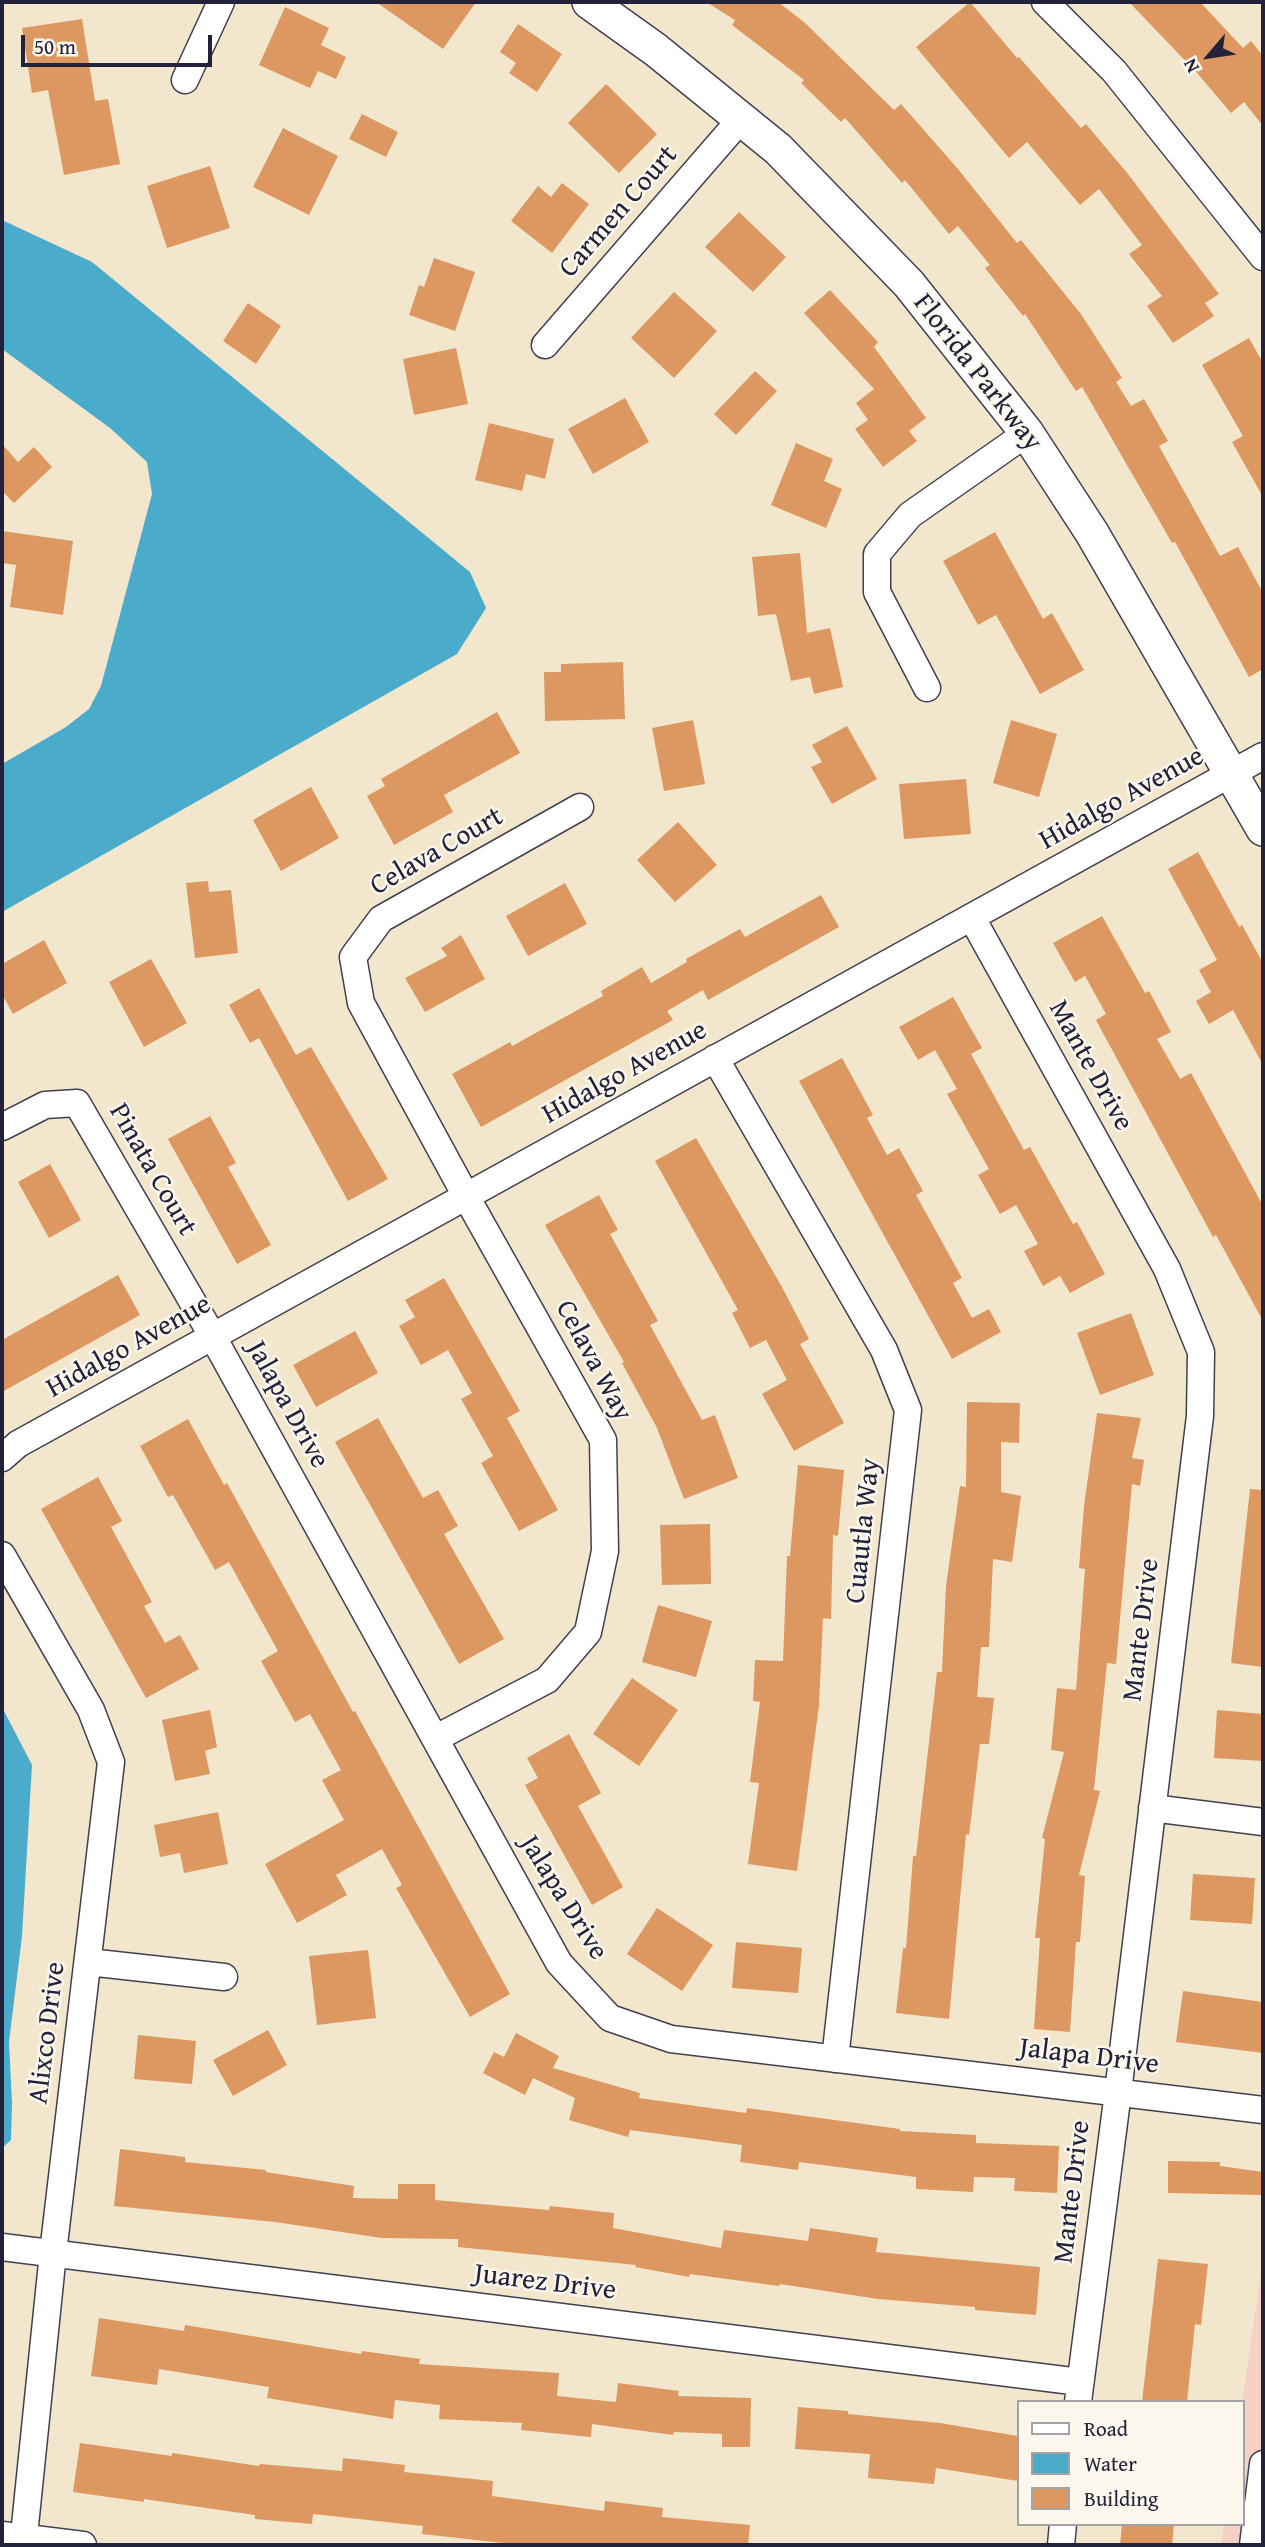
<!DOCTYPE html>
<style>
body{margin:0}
#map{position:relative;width:1265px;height:2547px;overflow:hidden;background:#f2e7cd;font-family:"Gentium Book Plus",serif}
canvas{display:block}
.frame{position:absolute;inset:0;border:4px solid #22223b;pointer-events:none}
.legend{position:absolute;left:1017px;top:2400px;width:228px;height:126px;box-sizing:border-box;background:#fbf7ec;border:2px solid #a4a2a5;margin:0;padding:9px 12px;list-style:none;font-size:21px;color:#22223b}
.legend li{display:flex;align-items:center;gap:14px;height:35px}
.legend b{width:35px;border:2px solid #a4a2a5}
.north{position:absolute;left:1174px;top:21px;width:70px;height:70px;-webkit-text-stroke:5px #fbf7ec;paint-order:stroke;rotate:241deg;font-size:19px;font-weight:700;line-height:28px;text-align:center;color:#22223b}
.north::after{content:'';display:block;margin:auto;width:24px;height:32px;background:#22223b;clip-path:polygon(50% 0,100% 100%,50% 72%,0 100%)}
.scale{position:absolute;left:21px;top:35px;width:191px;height:32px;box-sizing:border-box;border:4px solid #22223b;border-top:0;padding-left:9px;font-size:21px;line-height:24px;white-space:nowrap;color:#22223b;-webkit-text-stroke:5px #fbf7ec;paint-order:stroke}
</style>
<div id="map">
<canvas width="1265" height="2547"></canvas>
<div class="frame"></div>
<ul class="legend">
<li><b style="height:9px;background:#fff"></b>Road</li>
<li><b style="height:19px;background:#4babca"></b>Water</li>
<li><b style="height:19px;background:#dc9860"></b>Building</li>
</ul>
<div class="north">N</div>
<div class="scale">50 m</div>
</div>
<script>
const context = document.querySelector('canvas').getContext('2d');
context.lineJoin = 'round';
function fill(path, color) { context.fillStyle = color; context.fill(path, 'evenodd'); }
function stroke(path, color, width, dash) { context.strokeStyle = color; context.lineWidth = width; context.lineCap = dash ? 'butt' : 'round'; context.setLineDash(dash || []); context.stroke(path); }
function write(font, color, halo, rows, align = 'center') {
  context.font = font + ' "Gentium Book Plus",serif'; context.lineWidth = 5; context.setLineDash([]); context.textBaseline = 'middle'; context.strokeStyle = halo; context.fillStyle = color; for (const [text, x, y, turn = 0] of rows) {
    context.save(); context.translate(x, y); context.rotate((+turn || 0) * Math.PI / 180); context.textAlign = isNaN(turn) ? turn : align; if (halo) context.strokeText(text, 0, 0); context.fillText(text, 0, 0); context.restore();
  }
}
fill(new Path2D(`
 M1261 2273H1263V2545H1221L1224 2524H1242V2402Z`), '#f6d2c4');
fill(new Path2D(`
 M2 220 92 262 470 572 486 608 457 654 2 912V764L66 727 89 709 101 686 152 494 147 462 110 428 2 349Z
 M2 1707 32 1765 22 1936 9 2042 12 2103 11 2140 2 2148Z`), '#4babca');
fill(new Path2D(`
 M376 2H476L443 49Z
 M706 2H778L804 22 894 110 901 104 958 169 1017 243 1021 240 1081 314 1122 378 1116 382 1131 406 1144 399 1168 441 1159 446 1220 556 1238 547 1263 593V669L1249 677 1175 542 1172 543 1082 387 1076 391 1025 314 1023 316 985 268 990 265 958 226 949 234 905 180 902 183 845 118 841 122 801 83 804 80 732 25 735 20Z
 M970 2 1017 58 1019 57 1081 128 1086 124 1128 174 1219 294 1205 303 1214 316 1173 343 1147 306 1162 296 1129 254 1142 245 1099 189 1080 205 1027 142 1009 158 916 47Z
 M1129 2H1200L1243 48 1251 41 1263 56V126L1244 102 1231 113 1197 73Z
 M285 7 329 28 321 45 346 57 336 79 318 71 310 88 259 65Z
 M82 19 95 101 108 99 120 164 64 175 48 90 32 93 22 28Z
 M518 24 562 54 537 92 509 73 516 63 500 52Z
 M606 84 657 134 619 173 568 123Z
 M362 114 398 132 386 157 349 139Z
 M283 128 338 156 309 215 253 187Z
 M210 166 230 228 167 248 147 186Z
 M562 183 589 204 552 253 511 221 538 186 551 197Z
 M739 212 786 257 753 292 705 247Z
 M434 258 475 272 455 331 409 315 419 285 424 287Z
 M830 290 878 342 874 347 926 418 909 431 917 441 883 467 855 429 868 420 856 403 874 389 804 313Z
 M674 292 717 331 674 378 631 338Z
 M248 303 281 326 256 364 223 341Z
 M1249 338 1263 363V497L1232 442 1243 436 1202 365Z
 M456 348 468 404 414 415 403 359Z
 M755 371 777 391 736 435 714 414Z
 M625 398 649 442 593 474 568 429Z
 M489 423 554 439 545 479 526 474 522 491 475 480Z
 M796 443 833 459 824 481 842 489 826 528 771 505Z
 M2 444 18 462 34 447 52 467 14 503 2 491Z
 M2 531 73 541 63 615 10 607 16 565 2 563Z
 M995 532 1043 619 1052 613 1084 670 1040 694 996 615 978 625 943 561Z
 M800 553 807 633 830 628 843 687 814 694 810 677 791 681 776 614 758 616 752 557Z
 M623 662 625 719 545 721 544 672H561V664Z
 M497 712 520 753 444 795 453 812 394 845 367 796 385 786 381 779Z
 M693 720 705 784 664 791 652 728Z
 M1011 720 1057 734 1039 797 993 783Z
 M847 726 877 779 832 804 811 767 822 762 812 745Z
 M966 779 971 834 904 839 899 784Z
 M311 787 339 838 281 871 253 820Z
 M678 822 717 865 675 902 637 860Z
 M1198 852 1239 927 1242 925 1263 963V1065L1233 1010 1209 1024 1196 1001 1211 992 1199 970 1217 960 1168 869Z
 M208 881 209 892 231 890 238 953 195 958 186 883Z
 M565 883 587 924 528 956 506 916Z
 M821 895 839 927 708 1000 703 990 667 1011 673 1020 481 1127 452 1074 510 1042 512 1046 603 996 601 991 642 967 651 983 687 962 686 959 740 929 745 937Z
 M1102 916 1145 993 1149 991 1171 1032 1157 1039 1180 1079 1191 1073 1263 1206V1321L1216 1235 1213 1237 1096 1020 1106 1014 1085 976 1075 982 1053 943Z
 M461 935 485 979 425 1012 405 978 447 956 441 948Z
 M44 940 67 983 13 1014 2 994V964Z
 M151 959 187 1023 144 1047 109 982Z
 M259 988 296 1055 311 1047 388 1179 348 1201 259 1038 250 1043 229 1005Z
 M953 997 982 1048 971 1054 1024 1150 1030 1147 1073 1224 1077 1222 1105 1274 1070 1293 1060 1276 1043 1286 1024 1251 1038 1244 1016 1205 1000 1214 978 1175 989 1169 947 1094 957 1089 935 1050 918 1060 899 1027Z
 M842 1058 873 1115 867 1118 887 1155 899 1148 923 1191 916 1195 962 1278 953 1283 972 1318 989 1309 1001 1332 952 1359 799 1081Z
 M210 1116 236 1163 228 1167 271 1245 237 1264 168 1139Z
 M696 1138 782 1287 809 1339 800 1344 844 1423 794 1451 762 1394 787 1380 766 1340 750 1348 732 1313 738 1310 655 1161Z
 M50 1164 81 1220 49 1238 18 1182Z
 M599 1195 618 1230 610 1234 658 1321 650 1325 702 1420 715 1415 738 1478 684 1499 657 1428 622 1363 624 1362 545 1225Z
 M118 1275 140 1315 2 1392V1340Z
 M444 1278 520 1411 507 1418 558 1510 519 1531 481 1463 493 1456 461 1399 472 1393 448 1350 421 1365 399 1326 415 1317 405 1300Z
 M1131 1313 1154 1375 1100 1395 1077 1333Z
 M355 1331 378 1373 316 1407 293 1365Z
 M967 1402 1020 1403 1019 1443 1001 1442V1492L1021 1496 1012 1562 993 1559 989 1647H981L977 1697 994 1698 989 1744H980L969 1835 966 1834 949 2019 896 2013 903 1948H906L913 1856H916L937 1672H942L946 1586 960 1486 966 1487Z
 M1097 1413 1141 1418 1132 1458 1144 1460 1140 1486 1132 1484 1116 1664 1107 1663 1094 1790 1100 1791 1079 1875 1085 1876 1080 1942H1076L1070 2032 1034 2029 1040 1938H1035L1045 1839 1042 1838 1064 1752 1051 1750 1057 1688 1076 1690 1085 1569 1079 1568 1084 1506Z
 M378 1418 423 1498 438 1490 458 1526 444 1534 504 1639 459 1664 335 1442Z
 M188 1419 224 1485 227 1483 353 1712 355 1711 510 1994 470 2017 396 1888 402 1885 382 1849 336 1875 347 1895 297 1923 265 1864 344 1820 322 1780 341 1770 310 1714 295 1722 261 1661 278 1651 229 1562 215 1570 173 1495 168 1497 140 1446Z
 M798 1465 844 1470 838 1536 833 1535 831 1619 823 1618 819 1705 797 1871 748 1864 759 1783 750 1782 760 1702 753 1701 755 1660 783 1661 787 1556H790Z
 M98 1477 122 1521 111 1527 152 1602 144 1606 165 1643 180 1635 199 1669 146 1698 41 1509Z
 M1250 1489 1263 1490V1667L1231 1663Z
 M710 1524 711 1584 662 1585 660 1525Z
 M658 1605 712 1621 696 1677 642 1662Z
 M632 1678 678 1710 639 1766 593 1734Z
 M210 1710 217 1747 205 1751 210 1774 175 1781 162 1720Z
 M1217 1710 1263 1714V1761L1214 1758Z
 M569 1734 601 1793 578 1806 623 1887 592 1905 525 1785 538 1778 527 1758Z
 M218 1812 228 1864 184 1873 180 1853 160 1857 154 1825Z
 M1193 1874 1255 1878 1252 1924 1190 1920Z
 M657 1908 713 1945 682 1991 627 1954Z
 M736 1942 802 1948 798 1993 732 1988Z
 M368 1950 376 2018 317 2025 309 1956Z
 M1183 1991 1263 2002V2053L1176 2042Z
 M268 2030 287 2065 233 2096 213 2060Z
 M516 2033 559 2056 553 2068 640 2093 639 2098 746 2113 747 2108 900 2129V2131L976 2135V2143L1059 2146 1057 2193 1014 2191 1015 2178 974 2177 973 2192 916 2189V2177L799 2162 798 2170 740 2162 742 2145 630 2130 628 2137 569 2120 575 2098 533 2078 525 2095 483 2073 494 2052 504 2057Z
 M138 2035 196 2041 192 2084 134 2079Z
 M120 2149 185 2157V2162L266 2170V2172L354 2186 353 2198 398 2199V2184H435V2200L549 2210 550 2206 614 2213 613 2228 721 2248 724 2230 808 2241 810 2228 878 2238 876 2252 1040 2267 1036 2315 975 2310V2307L878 2299 780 2284 779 2286 690 2274 689 2277 635 2267 636 2265 458 2247V2239L382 2238 275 2222 114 2206Z
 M1168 2161 1220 2162V2166L1263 2172V2195L1168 2193Z
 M1158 2259 1208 2264 1201 2325 1195 2324 1187 2402H1142Z
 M99 2318 184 2331 185 2325 361 2354 362 2351 420 2359 419 2364 559 2373 557 2396 616 2402 618 2383 679 2391 678 2396 751 2398 750 2447H722V2434L674 2432 673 2435 592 2424 591 2437 521 2430 522 2423 439 2419 440 2405 395 2400 393 2419 267 2398 269 2387 159 2369 157 2385 91 2376Z
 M798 2407 848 2411V2414L940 2423 1018 2436V2481L936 2468 934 2484 868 2478 870 2454 795 2449Z
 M80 2443 172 2456V2453L259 2466 260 2464 342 2471 343 2458 405 2465 404 2472 493 2481 492 2496 604 2511 605 2501 663 2508 662 2517 750 2525 748 2545H521L422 2534 423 2526 313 2514 312 2524 255 2519V2515L144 2499V2502L73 2492Z
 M1122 2524H1174L1172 2545H1120Z`), '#dc9860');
const minor = new Path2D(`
 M1045 2 1114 71 1263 257
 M185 80 221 2
 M545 345 741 119
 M927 688 877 592V554L910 515 1027 433
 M972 918 1167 1269 1201 1352 1200 1416 1118 2092 1078 2402
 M715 1058 884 1350 908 1410 835 2059
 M2 1127 45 1105 77 1103 213 1337 559 1963 610 2018 671 2039 1263 2110
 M2 1458 18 1444C434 1217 847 984 1263 756
 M2 1555 91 1710 111 1762 53 2253 23 2545
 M436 1738 547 1680 588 1632 605 1551 603 1440 467 1198 361 1003 353 957 381 919 580 807
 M1152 1808 1263 1822
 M88 1962 224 1977
 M2 2247 1080 2382
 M2 2535 83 2545
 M1061 2545 1063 2524
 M1253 2545 1263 2464`);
const tertiary = new Path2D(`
 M589 2 656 50 778 149 909 284 1027 433 1092 533 1263 829`);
stroke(minor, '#414051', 29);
stroke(tertiary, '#414051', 36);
stroke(minor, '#fff', 26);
stroke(tertiary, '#fff', 33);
write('28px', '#22223b', '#fbf7ec', [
 ["Carmen Court",619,212,-49],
 ["Florida Parkway",977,373,52],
 ["Hidalgo Avenue",1122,799,-29],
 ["Celava Court",437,852,-30],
 ["Mante Drive",1090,1066,61],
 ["Hidalgo Avenue",625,1073,-29],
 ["Pinata Court",152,1170,60],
 ["Hidalgo Avenue",129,1347,-29],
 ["Celava Way",593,1361,62],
 ["Jalapa Drive",287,1405,61],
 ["Cuautla Way",864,1531,-84],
 ["Mante Drive",1142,1630,-83],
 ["Jalapa Drive",563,1898,58],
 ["Alixco Drive",48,2033,-83],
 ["Jalapa Drive",1089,2057,7],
 ["Mante Drive",1073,2192,-83],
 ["Juarez Drive",545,2283,7]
]);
</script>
